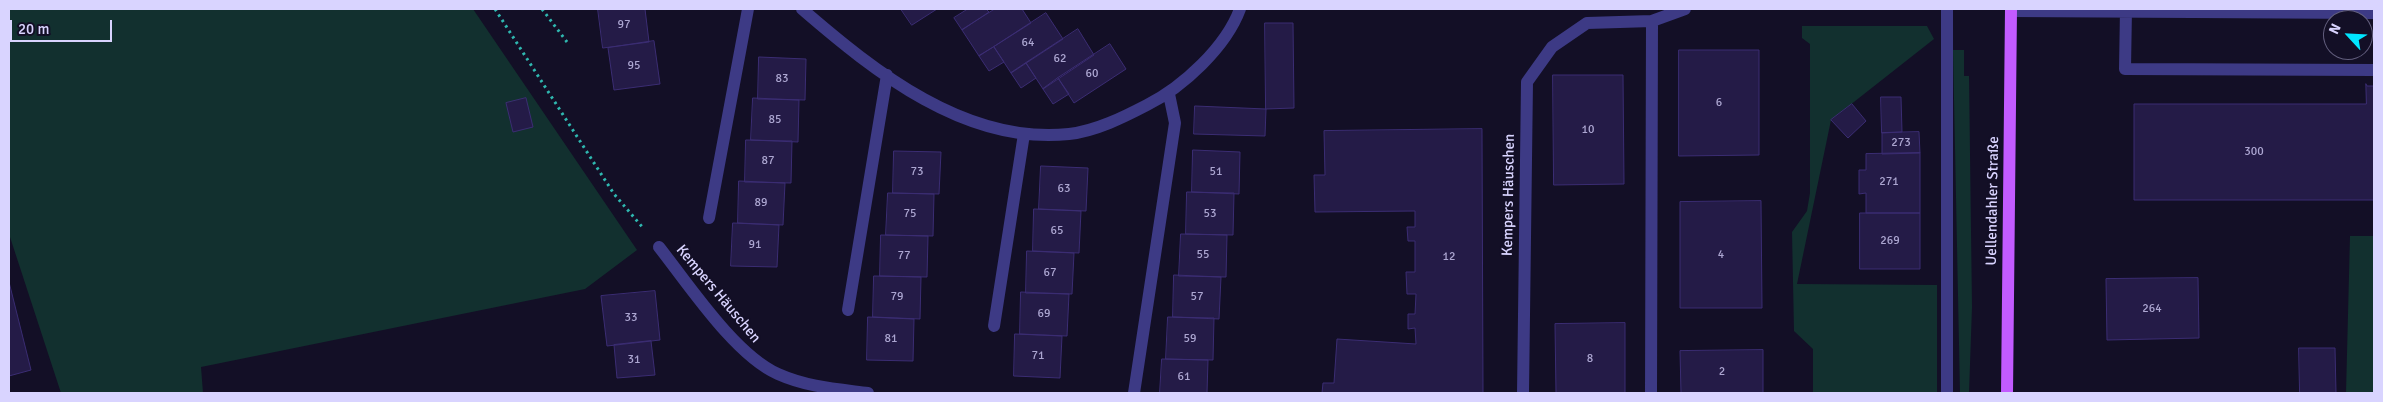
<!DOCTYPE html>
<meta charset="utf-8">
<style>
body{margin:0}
#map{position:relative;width:2383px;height:402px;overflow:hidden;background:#130f26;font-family:Signika,sans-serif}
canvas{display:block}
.frame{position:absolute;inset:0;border:10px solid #d9d4ff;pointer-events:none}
.north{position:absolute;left:2323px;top:10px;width:50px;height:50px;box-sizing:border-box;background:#130f26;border:1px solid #625e7d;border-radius:50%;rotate:295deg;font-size:14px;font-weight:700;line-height:20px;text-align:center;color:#d9d4ff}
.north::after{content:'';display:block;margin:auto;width:18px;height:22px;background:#00e5ff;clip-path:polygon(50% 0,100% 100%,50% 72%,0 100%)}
.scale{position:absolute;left:10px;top:20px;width:102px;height:22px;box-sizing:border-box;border:2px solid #d9d4ff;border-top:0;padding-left:6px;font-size:15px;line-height:18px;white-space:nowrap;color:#d9d4ff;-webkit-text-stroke:4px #130f26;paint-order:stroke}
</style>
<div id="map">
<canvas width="2383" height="402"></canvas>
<div class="frame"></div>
<div class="north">N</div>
<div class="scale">20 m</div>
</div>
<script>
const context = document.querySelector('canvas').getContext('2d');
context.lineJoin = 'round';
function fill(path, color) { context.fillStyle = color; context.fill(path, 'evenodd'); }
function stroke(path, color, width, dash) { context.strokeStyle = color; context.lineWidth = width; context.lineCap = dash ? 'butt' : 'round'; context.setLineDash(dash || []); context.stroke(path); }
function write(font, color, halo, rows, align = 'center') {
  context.font = font + ' Signika,sans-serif'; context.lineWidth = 4; context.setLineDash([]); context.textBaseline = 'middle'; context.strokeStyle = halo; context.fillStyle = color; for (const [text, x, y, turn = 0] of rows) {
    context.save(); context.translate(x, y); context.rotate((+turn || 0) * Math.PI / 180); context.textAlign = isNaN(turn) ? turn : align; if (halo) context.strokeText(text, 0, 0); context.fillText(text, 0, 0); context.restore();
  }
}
fill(new Path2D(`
 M9 9H473L637 250 585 289 201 367 203 393H61L9 234Z
 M1802 26H1927L1934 39 1831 120 1797 284 1937 285V393H1813V349L1794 331 1792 232 1807 211 1810 193V44L1802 38Z
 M1953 50H1964V76H1969L1972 307 1969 393H1960Z
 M2350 236H2374V393H2346Z`), '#12302f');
const building = new Path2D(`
 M598 9H645L649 42 603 48Z
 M901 9H937L912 25Z
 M968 9H986L989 12 962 30 954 18Z
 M995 9H1022L1031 23 979 56 962 30Z
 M1046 13 1063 39 1011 73 994 47Z
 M1265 23H1293L1294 108 1266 109Z
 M1078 29 1094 55 1043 89 1026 63Z
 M654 41 660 84 614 90 608 48Z
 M1110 44 1126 69 1074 103 1058 78Z
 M994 47 1004 62 989 71 979 56Z
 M1679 50H1759V155L1679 156Z
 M759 57 806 59 805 100 758 99Z
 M1026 63 1036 78 1021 88 1011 73Z
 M1553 75H1623L1624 184 1554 185Z
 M1058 78 1069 94 1053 104 1043 89Z
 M2366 84 2367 86H2374V200H2134V104H2366Z
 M1881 97H1901L1902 132 1882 133Z
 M526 98 533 127 513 132 506 103Z
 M753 98 799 100 798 142 751 140Z
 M1852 104 1866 121 1848 138 1831 120Z
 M1195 106 1266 109 1265 136 1194 134Z
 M1482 129 1483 393H1322L1323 383H1334L1337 339 1416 344 1415 328 1408 329V314H1415L1416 294H1407L1406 272H1415V241H1408L1407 227H1415V211L1315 212 1314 175H1325L1324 131Z
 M1919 132 1920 153 1882 154V133Z
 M746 140 792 141 791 183 745 182Z
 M1193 150 1240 152 1239 194 1192 192Z
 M894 151 941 152 939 194 893 193Z
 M1920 153V213H1866V193L1859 194V170H1866V154Z
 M1041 166 1088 168 1086 211 1039 209Z
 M739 181 785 183 783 225 738 223Z
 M1187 192 1234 193 1233 235 1186 234Z
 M888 193 934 194 933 236 886 235Z
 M1761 201 1762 308H1680V202Z
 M1034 209 1081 211 1079 253 1033 251Z
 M1860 213H1920V269H1860Z
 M733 223 779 225 777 267 731 266Z
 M1181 234 1227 235 1226 277 1179 276Z
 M881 235 928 236 927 277 880 276Z
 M1027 251 1074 253 1072 294 1026 293Z
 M1174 275 1221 277 1219 319 1173 317Z
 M874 276 921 277 920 319 873 317Z
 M2198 278 2199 338 2107 340 2106 279Z
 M9 282 31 370 9 376Z
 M655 291 660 340 607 346 601 296Z
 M1021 292 1069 294 1067 336 1020 334Z
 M868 317 914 319 913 361 867 360Z
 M1168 317 1214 318 1213 360 1166 359Z
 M1625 323V393H1556L1555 324Z
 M1015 334 1062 336 1060 378 1014 376Z
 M651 341 655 375 617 378 614 345Z
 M2299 348H2335L2336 393H2300Z
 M1763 350V393H1681L1680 351Z
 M1162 359 1208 360 1207 393H1160Z`);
fill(building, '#241b47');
stroke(building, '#3b2d73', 1);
stroke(new Path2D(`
 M495 9 614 194 644 229
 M542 9 567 42`), '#2fb8b0', 3, [2.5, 4]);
stroke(new Path2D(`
 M802 9C875 72 966 145 1069 134 1096 131 1124 117 1147 105 1183 87 1226 47 1240 9
 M1947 9V393
 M2126 9 2125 69 2374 70
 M2011 11 2374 13
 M709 218 748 9
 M659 247C689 285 735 355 778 374 807 387 837 389 868 393
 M848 310 887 75
 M994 326 1024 134
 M1134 393 1175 123 1169 94
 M1523 393 1527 82 1552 47 1587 23 1652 21 1685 9
 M1651 393 1652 21`), '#3d3a85', 12);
stroke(new Path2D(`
 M2007 393 2011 9`), '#c25bff', 12);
write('12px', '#aca6d1', null, [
 ["97",624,25],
 ["64",1028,43],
 ["62",1060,59],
 ["95",634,66],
 ["60",1092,74],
 ["83",782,79],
 ["6",1719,103],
 ["85",775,120],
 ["10",1588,130],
 ["273",1901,143],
 ["300",2254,152],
 ["87",768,161],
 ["73",917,172],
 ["51",1216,172],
 ["271",1889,182],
 ["63",1064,189],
 ["89",761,203],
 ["75",910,214],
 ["53",1210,214],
 ["65",1057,231],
 ["269",1890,241],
 ["91",755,245],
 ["55",1203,255],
 ["4",1721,255],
 ["77",904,256],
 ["12",1449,257],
 ["67",1050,273],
 ["79",897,297],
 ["57",1197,297],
 ["264",2152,309],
 ["69",1044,314],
 ["33",631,318],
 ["81",891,339],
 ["59",1190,339],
 ["71",1038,356],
 ["8",1590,359],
 ["31",634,360],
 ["2",1722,372],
 ["61",1184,377]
]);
write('15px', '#d9d4ff', '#130f26', [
 ["Kempers Häuschen",1509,195,-89],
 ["Uellendahler Straße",1993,201,-89],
 ["Kempers Häuschen",718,294,50]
]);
</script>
